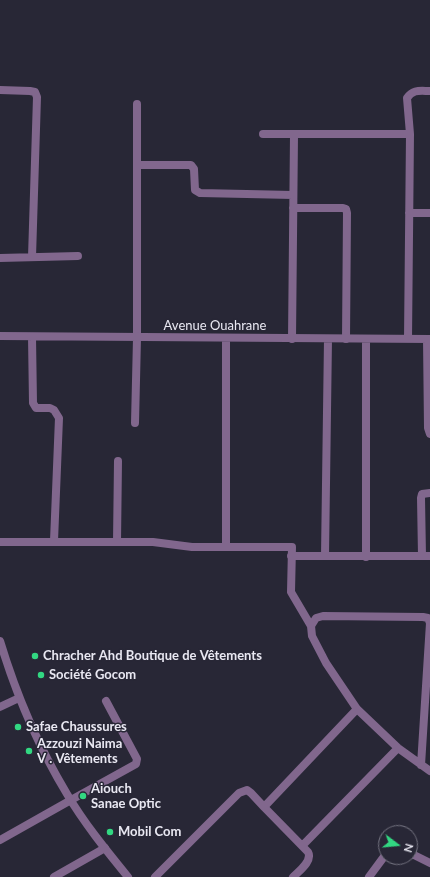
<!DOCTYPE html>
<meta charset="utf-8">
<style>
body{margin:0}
#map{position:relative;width:430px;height:877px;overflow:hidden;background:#282736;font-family:Lato,sans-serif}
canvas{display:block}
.north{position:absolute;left:378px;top:825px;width:40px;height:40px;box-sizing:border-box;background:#282736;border:1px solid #757481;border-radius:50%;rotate:106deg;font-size:11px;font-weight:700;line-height:16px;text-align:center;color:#e9e8f2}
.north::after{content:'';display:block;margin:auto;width:14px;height:18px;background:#32d882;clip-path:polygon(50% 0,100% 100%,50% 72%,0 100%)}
</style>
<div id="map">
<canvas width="430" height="877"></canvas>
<div class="north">N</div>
</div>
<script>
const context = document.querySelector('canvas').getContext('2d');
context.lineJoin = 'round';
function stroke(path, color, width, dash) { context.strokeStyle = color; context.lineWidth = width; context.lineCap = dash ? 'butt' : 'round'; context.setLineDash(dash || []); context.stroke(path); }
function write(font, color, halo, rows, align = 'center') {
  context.font = font + ' Lato,sans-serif'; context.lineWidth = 3; context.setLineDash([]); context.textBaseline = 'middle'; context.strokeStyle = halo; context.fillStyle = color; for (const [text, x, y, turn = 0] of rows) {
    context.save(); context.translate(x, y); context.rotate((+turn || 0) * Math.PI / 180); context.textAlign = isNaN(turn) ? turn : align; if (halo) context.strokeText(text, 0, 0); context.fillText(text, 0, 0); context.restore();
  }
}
stroke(new Path2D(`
 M137 165H191L194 169 195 190 200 193 293 195
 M293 208H343L346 209 347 213 346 339
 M137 338V104
 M292 339 294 135
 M71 800 136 764 137 759 106 701
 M54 877 105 848`), '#81678d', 8);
stroke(new Path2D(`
 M0 90 30 91 35 92 37 97 32 257
 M263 134H410
 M409 213H430
 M0 258 78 256
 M0 336 430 339
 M32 337 33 403 36 408H50L54 410 59 418 54 541
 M328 339 325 556H430
 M408 339 410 134 407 98C413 89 420 91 430 91
 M427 339 428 428 430 434
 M135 423 137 338
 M0 542H153L192 547H292L291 592 311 626
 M117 542 118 461
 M226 547V339
 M291 556H325
 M422 556 421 498 422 494 430 493
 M366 557V339
 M0 641C16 694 38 746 67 794 84 823 106 850 128 877
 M0 707 19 698
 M421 765 430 623 428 618 423 617 323 616 316 618 311 626 312 636 326 663 357 709 398 748 430 771
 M264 807 357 709
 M0 840 71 800
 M302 846 398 748
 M410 853 430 863
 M155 877 239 793 247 790 251 793 264 807 308 852C313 861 299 871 293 877
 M369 877 386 854`), '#81678d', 8);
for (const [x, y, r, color] of [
 [35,656,4,"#32d882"],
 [41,675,4,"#32d882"],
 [18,727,4,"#32d882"],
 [29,751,4,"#32d882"],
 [83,796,4,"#32d882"],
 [110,832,4,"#32d882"]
]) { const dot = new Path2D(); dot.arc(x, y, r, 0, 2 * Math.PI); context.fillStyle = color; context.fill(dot); stroke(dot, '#282736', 1.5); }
write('13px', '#e9e8f2', '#282736', [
 ["Avenue Ouahrane",215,326]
]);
write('bold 13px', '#e9e8f2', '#282736', [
 ["Chracher Ahd Boutique de Vêtements",43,656],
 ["Société Gocom",49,675],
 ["Safae Chaussures",26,727],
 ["Azzouzi Naima",37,744],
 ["V . Vêtements",37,759],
 ["Aiouch",91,789],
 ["Sanae Optic",91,804],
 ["Mobil Com",118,832]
], 'left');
</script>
